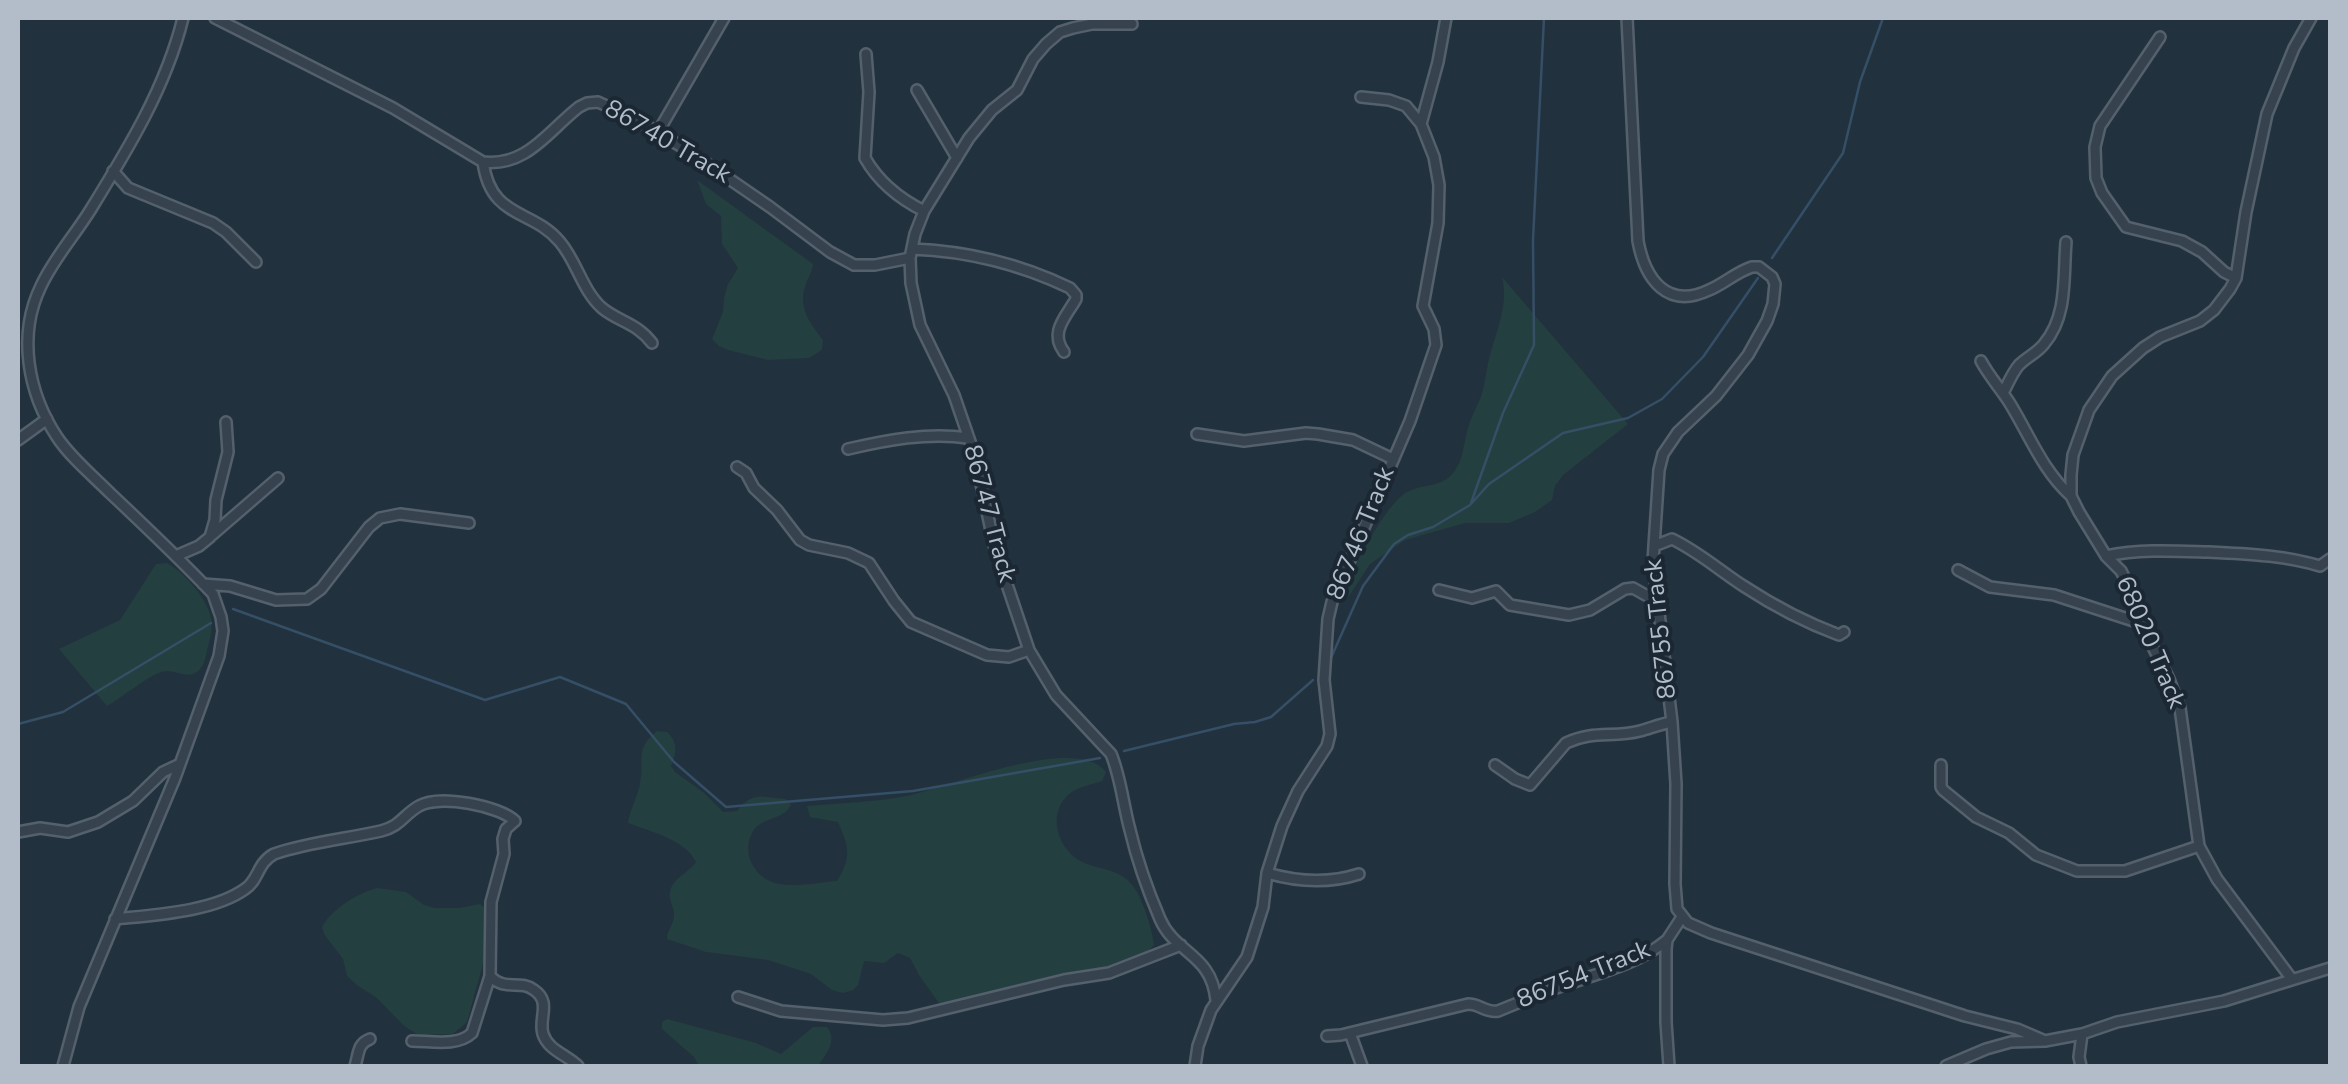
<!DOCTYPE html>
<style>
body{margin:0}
#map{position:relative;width:2348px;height:1084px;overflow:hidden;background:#22313e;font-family:"Nunito Sans",sans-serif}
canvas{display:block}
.frame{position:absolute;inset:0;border:20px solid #b2bdc9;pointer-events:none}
</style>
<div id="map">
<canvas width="2348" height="1084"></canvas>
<div class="frame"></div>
</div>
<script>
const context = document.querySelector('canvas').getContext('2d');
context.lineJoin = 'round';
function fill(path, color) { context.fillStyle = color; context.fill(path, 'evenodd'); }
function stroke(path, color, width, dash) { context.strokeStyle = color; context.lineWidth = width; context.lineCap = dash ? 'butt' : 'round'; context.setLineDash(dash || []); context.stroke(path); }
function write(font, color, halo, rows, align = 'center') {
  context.font = font + ' "Nunito Sans",sans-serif'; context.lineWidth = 8; context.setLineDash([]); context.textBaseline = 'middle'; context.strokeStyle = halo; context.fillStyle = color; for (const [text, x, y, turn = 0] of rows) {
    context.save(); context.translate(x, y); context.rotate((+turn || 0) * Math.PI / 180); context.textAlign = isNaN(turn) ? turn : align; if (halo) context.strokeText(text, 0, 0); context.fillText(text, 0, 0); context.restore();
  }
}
fill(new Path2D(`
 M697 180 813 264C812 274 807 278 805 287 798 309 811 324 823 340L822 350 809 358 768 360 728 350 719 346 712 339 723 312 724 298 728 284 738 268 722 244 721 216 706 204Z
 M1502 277 1628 424 1563 475 1555 486 1552 500 1535 512 1509 523H1465L1405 540 1370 564 1351 593 1347 599 1341 600C1349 575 1386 501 1409 491 1427 483 1444 488 1456 469 1464 457 1464 438 1469 425 1472 415 1477 406 1481 397 1485 385 1486 371 1489 359 1496 331 1509 306 1502 277Z
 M167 563C184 572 207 598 211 618 213 628 210 640 207 650 206 657 204 666 198 671 187 681 174 667 161 672 145 678 123 697 107 706L59 649 120 620 156 564Z
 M657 731 667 732C678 742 677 753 671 766L675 772 703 792 723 812 737 811C753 791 761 797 785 799L791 805C782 821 762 817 753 831 747 841 747 852 751 862 767 896 807 883 837 881 852 857 849 847 838 822L810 817 807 806C840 803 875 802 907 796 949 787 1076 733 1106 772L1102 781C1091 785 1075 787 1066 797 1049 815 1057 845 1077 859 1095 871 1118 866 1133 886 1143 899 1152 929 1154 945 1136 969 1073 971 1044 978 1011 986 978 995 946 1004L939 1003 919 975 910 958 898 953 884 963 864 961 858 985 853 990 843 993 832 990 811 974 768 960 706 952 667 939C667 930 674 924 674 916 675 908 668 900 670 892 672 878 689 873 696 862 686 840 649 831 628 823 630 808 638 797 640 783 645 759 634 749 657 731Z
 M377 888 406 892 424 905 435 908H459L480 904 485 908 484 960 467 1022 453 1034 418 1035 403 1025 376 997 358 986 347 976 343 959 324 934 322 927C333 908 356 894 377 888Z
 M667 1019 756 1043 781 1054 813 1027H827C838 1041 826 1054 818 1066H699L694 1057 662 1029V1022Z`), '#243f3f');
stroke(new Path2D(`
 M1772 258 1843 153 1860 82 1883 18
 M1471 503 1503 413 1534 345 1533 240 1544 18
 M233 609 485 700 560 677 626 704 674 762 726 807 913 791 1100 758
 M1330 660 1363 586 1394 544 1408 535 1433 527 1470 505 1489 484 1563 433 1628 418 1662 399 1703 357 1758 278
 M18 724 63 712 211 623
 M1124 751 1234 724 1255 722 1271 717 1313 680`), '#354f66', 2.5);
const minor = new Path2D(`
 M215 18 393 108 483 162C527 167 548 131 579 107L587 103 598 102 635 119 687 150 770 207 830 252 854 265H875L910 258
 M1627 18 1638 241C1645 279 1667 310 1709 290 1724 284 1736 272 1752 267H1759L1772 277 1775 284 1773 304 1767 321 1748 355 1716 396 1678 432 1663 454 1659 470 1654 546 1653 562 1672 722 1676 784 1675 884 1677 909 1688 923 1711 933 1965 1016 2017 1029 2045 1041
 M1132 24H1092L1073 28 1060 32 1046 44 1033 59 1017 90 992 110 969 138 924 211 915 234 910 258 911 283 920 325 954 395 975 456 995 549 1029 650 1056 695 1111 754C1121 778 1123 805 1130 830 1137 860 1148 891 1160 919 1175 954 1211 953 1216 1000
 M2160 37 2100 126 2095 147 2096 178 2102 193 2126 227 2182 241 2202 252 2224 272 2236 278
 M866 54 869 92 865 158C878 181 900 199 924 211
 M917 90 957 158
 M1421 124 1438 62 1446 18
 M658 132 724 18
 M483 162C491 220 532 208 560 242 577 262 582 290 602 308 619 322 637 323 652 343
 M113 171 128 188 213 223 226 232 256 262
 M912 249C967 251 1020 264 1070 288L1076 295V299C1066 317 1049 332 1064 352
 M1981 361C1989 376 2000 388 2009 402 2029 434 2042 470 2071 496
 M2003 393C2008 384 2012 373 2019 365 2027 357 2037 353 2044 344 2068 316 2063 277 2066 242
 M1197 434 1244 441 1306 433 1318 434 1353 440 1393 459
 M18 440 47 419
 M848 449C887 440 928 432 968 438
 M737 467 746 473 754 488 777 510 800 540 809 545 848 553 869 563 894 601 911 622 987 655 1009 657 1029 650
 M212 535 278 478
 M1654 546 1672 539C1699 552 1720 571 1745 587 1774 606 1807 623 1839 635L1844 632
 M176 556 199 546 210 537 215 520 216 500 228 452 226 422
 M2106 556C2141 549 2174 551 2209 552 2247 554 2283 555 2320 566L2330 559
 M1958 570 1990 587 2054 595 2143 624
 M203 584 230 586 276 600 307 599 321 589 369 527 380 518 400 514 469 523
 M1439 590 1472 598 1496 591 1510 605 1569 615 1590 610 1625 589 1633 588 1658 602
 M1495 765 1515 779 1530 785 1566 743C1593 730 1613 738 1640 731 1651 728 1660 724 1672 722
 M1941 765V787L1943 790 1976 817 2009 833 2036 855 2077 871H2125L2199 846
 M18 832 40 828 68 832 98 822 133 801 163 772 180 764
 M1267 873C1298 882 1328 884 1359 874
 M115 919C153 915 213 912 245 889 259 880 257 863 274 854 309 842 346 839 381 831 401 826 403 815 419 806 439 794 500 806 515 821L506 829 503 839 504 854 491 902 490 976 472 1033C457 1047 431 1041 412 1041
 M490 976C505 992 520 979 534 990 552 1002 538 1019 543 1034 548 1050 567 1055 578 1066
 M2291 978 2217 879 2199 846 2180 708 2169 679 2145 631 2130 589 2121 571 2106 556 2079 512 2071 496V475L2073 455 2089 410 2112 376 2143 348 2160 337 2200 321 2214 310 2230 289 2236 278 2246 212 2267 114 2294 48 2311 18
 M738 997 781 1011 883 1020 908 1018 1064 980 1109 973 1181 945
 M1350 1033 1362 1066
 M1327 1036 1341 1035 1468 1004C1480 1004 1486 1013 1498 1011 1520 1002 1542 993 1565 985 1600 973 1638 964 1667 940
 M63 1066 79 1007 175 778 219 656 223 631 221 617 213 594C180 559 145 526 110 493 92 475 71 458 57 437 28 393 17 335 41 286 54 258 75 235 91 209 128 149 166 87 183 18
 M355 1066C359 1054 357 1044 370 1039
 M1195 1066 1198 1046 1211 1010 1247 957 1263 907 1267 873 1282 826 1298 791 1327 746 1330 734 1324 680 1328 619 1332 602 1410 421 1436 345 1434 329 1423 306 1438 223 1439 185 1434 157 1421 124 1406 106 1389 100 1361 97
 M1669 1066 1666 1022V949L1667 940 1682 917
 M1946 1066 1986 1049 2011 1042 2045 1041 2082 1034 2117 1022 2224 1001 2330 968
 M2081 1066 2079 1057 2082 1034`);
stroke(minor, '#54606c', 14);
stroke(minor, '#36424e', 9);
write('25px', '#b2bdc9', '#1b2733', [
 ["86740 Track",667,143,30],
 ["86747 Track",988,514,75],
 ["86746 Track",1362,534,-68],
 ["86755 Track",1662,629,-96],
 ["68020 Track",2149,643,67],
 ["86754 Track",1584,976,-22]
]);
</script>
